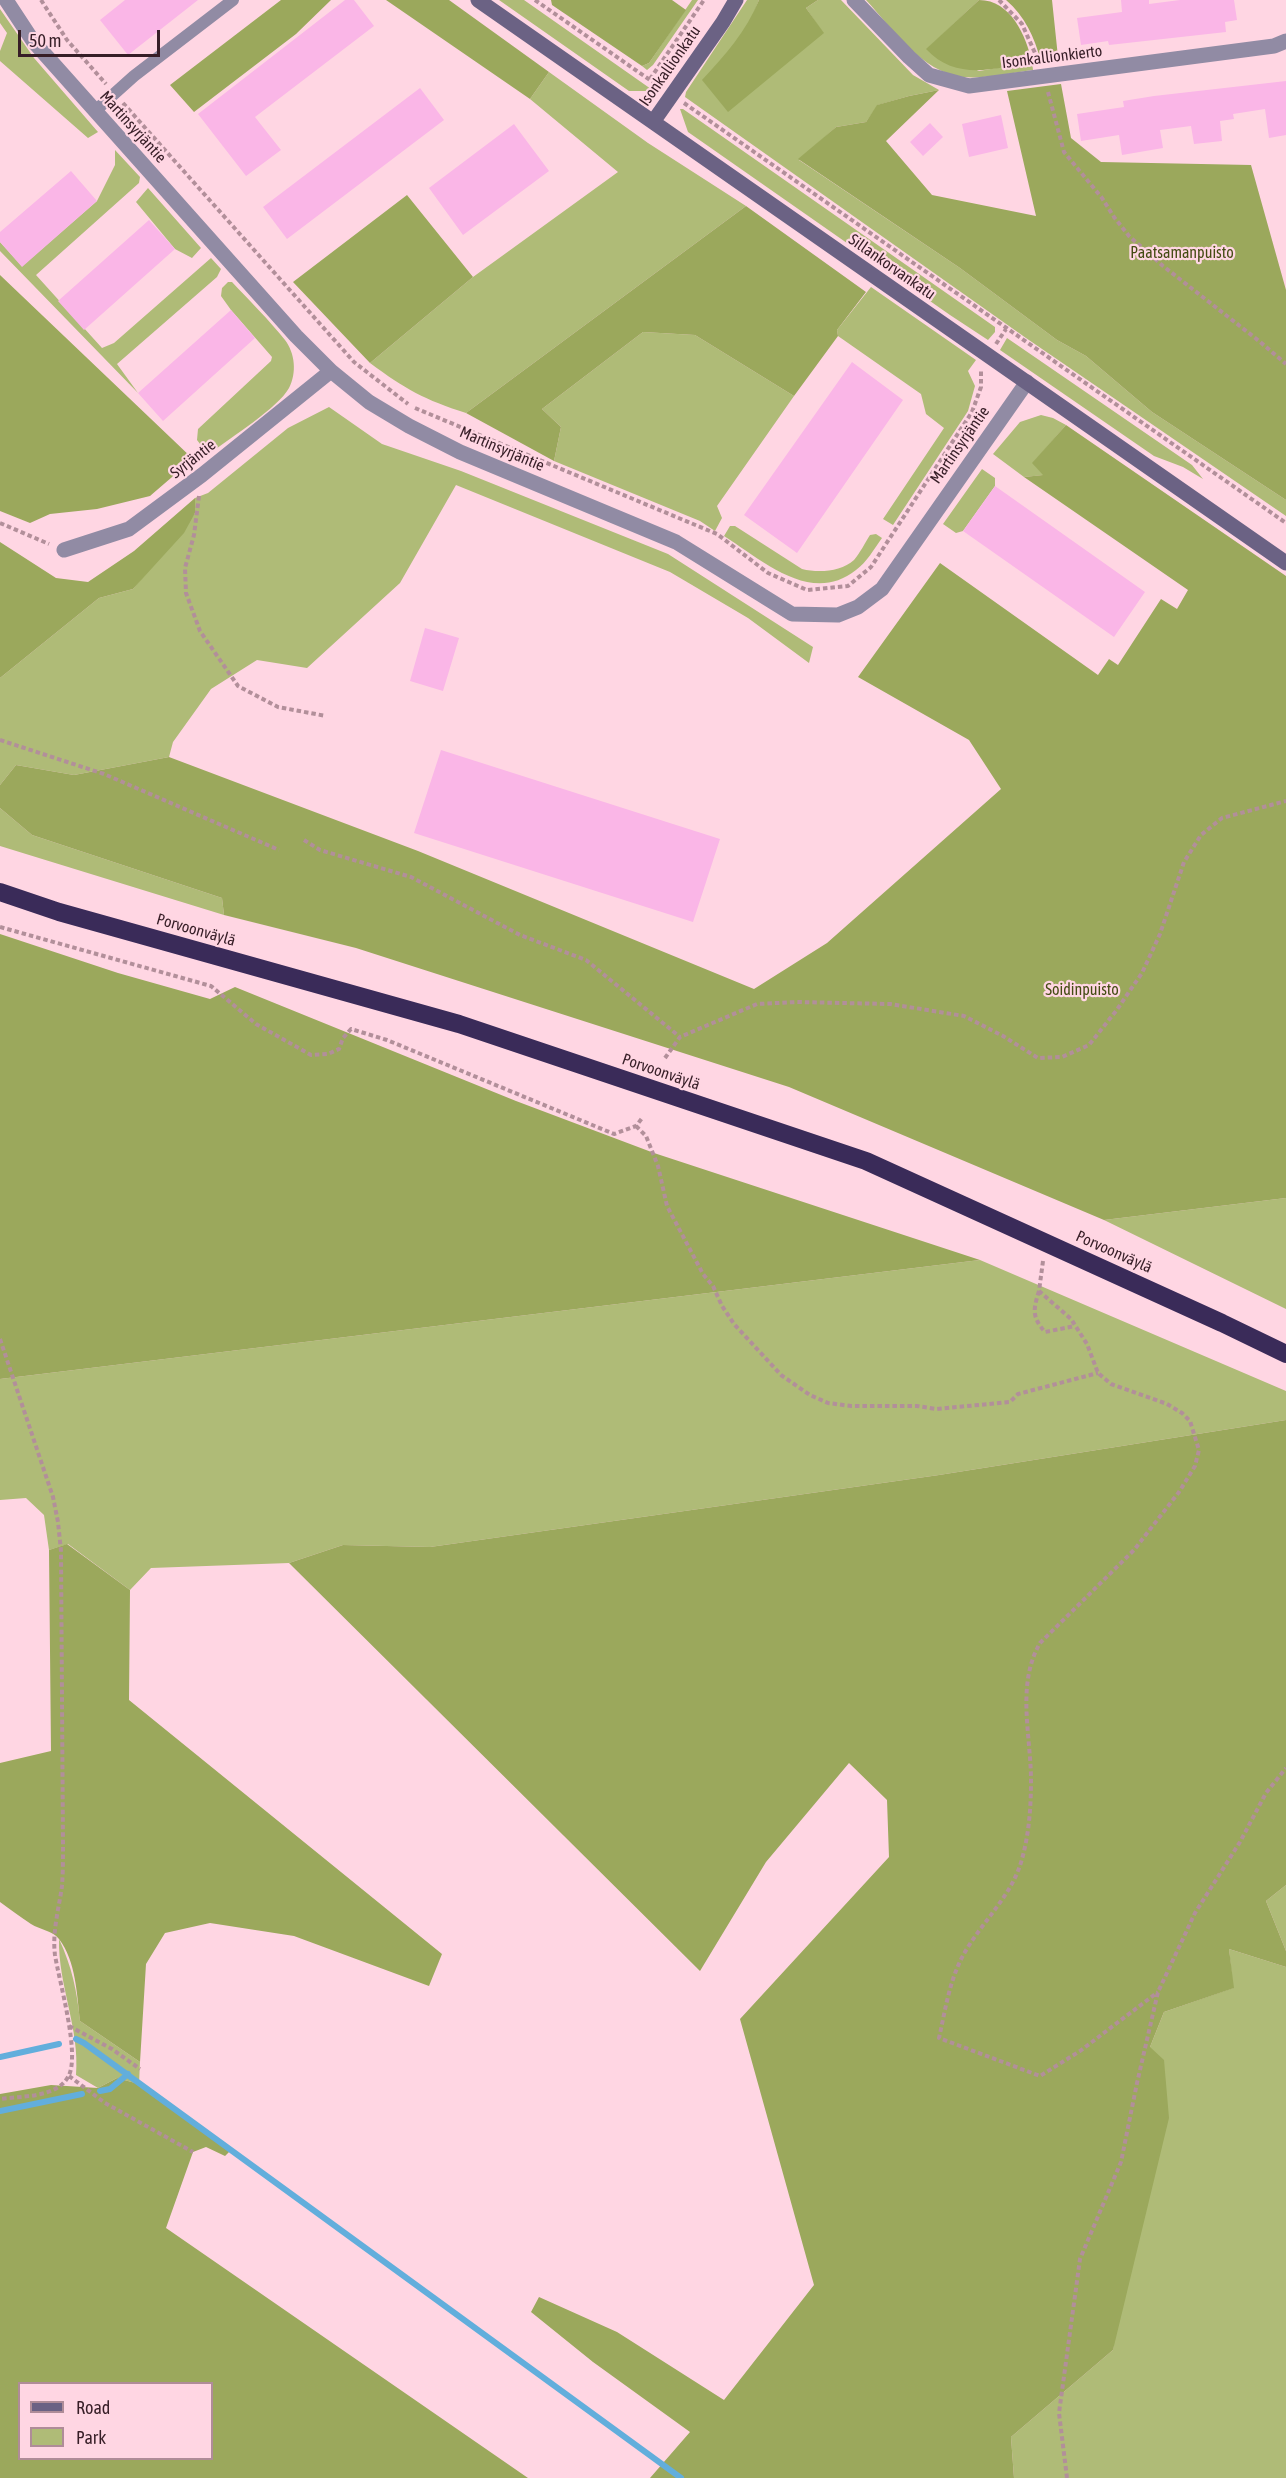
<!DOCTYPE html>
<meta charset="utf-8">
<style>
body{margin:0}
#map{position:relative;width:1286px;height:2478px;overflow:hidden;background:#ffd6e3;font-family:"Asap Condensed",sans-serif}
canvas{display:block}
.legend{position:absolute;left:18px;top:2382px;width:195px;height:78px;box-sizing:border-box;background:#ffd6e3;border:2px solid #af8c98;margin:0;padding:8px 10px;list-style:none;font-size:18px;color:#371e27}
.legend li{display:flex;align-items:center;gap:12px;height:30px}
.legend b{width:30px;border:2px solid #af8c98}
.scale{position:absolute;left:18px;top:30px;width:142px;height:27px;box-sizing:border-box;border:3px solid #371e27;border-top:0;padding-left:8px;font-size:18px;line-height:21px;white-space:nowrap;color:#371e27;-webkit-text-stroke:4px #ffd6e3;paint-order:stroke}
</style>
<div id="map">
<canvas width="1286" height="2478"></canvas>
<ul class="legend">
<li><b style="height:8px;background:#6b6284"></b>Road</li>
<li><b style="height:16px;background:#afbb77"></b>Park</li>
</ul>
<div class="scale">50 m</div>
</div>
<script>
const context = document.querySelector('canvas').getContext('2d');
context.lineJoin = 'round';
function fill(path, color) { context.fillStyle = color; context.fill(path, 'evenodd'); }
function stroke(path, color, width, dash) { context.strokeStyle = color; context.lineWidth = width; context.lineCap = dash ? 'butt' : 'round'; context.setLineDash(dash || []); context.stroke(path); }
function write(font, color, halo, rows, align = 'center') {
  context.font = font + ' "Asap Condensed",sans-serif'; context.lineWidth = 4.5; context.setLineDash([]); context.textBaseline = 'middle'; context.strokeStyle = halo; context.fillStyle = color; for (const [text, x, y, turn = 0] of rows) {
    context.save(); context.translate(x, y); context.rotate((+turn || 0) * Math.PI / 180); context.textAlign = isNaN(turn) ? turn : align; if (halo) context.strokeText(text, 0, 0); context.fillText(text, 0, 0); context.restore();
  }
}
fill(new Path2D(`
 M499 0H524L651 89 647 91H629Z
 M692 0H698L653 65 647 70 642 66 649 63Z
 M747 0H759L751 20 735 44 823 33 806 8 818 0H841L913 75 939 90 909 96 878 105 866 122 836 127 799 160 960 268 1057 340 1086 356 1152 412 1286 500V516L1026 338 685 97 686 92Z
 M866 0H979L927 49 979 71 1032 62 1033 70C1010 73 986 79 963 77 921 72 893 29 866 0Z
 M0 9 34 58 98 132 88 138 0 61V51L7 33 0 23Z
 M549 72 648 143 746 206 466 413C425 400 405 389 370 363L473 277 618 172 530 99Z
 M683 109 995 327V332L988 340 950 315 688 132 680 109Z
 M115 150 140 177 139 183 36 275 102 348 114 343 211 258 221 269 217 277 117 364 138 393 0 251V242L22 266 97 201 115 165Z
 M148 188 201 248 192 258 175 249 136 202Z
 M228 282H232C250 301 269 320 285 340 295 353 297 373 289 388 278 408 231 437 212 452L207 453 197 440 198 429 271 361 272 357 231 310 221 296 222 288Z
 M871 287 976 360 968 371 975 386 968 411 893 525 883 519 944 428 926 414 921 394 838 336 837 330Z
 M643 332 695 335 794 396 717 506 722 518 715 531 700 521 554 461 561 427 542 409Z
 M1007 338 1192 465 1203 479 1183 467 1154 456 1000 350Z
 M329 407 382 444 461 471 668 554 813 647 809 663 748 618 670 572 456 485 400 583 307 668 257 660 211 689 173 742 169 757 74 775 16 765 0 785V678L99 598 133 589 195 513V498L208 493 288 428Z
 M1041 415 1053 418 1066 425 1033 463 1044 475 1024 477 993 454 1020 422Z
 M982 469 995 478V486L963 531 956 533 943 524Z
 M730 526H735L802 569C818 573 841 572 854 560 860 553 865 543 870 535L876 534 882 538C874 549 867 562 856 570 811 606 762 560 724 536Z
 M0 808 32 835 222 898 224 915 0 846Z
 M1286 1198V1309L1104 1220Z
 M980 1260 1286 1391V1420L939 1475 430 1547 343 1545 289 1563 151 1568 130 1590 68 1544 49 1550 44 1515 26 1498 0 1500V1379Z
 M1286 1885V1951L1266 1901Z
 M59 1939C72 1967 77 1991 80 2021L140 2062 139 2084 117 2078 98 2088 76 2075C80 2029 58 1985 59 1939Z
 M1229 1949 1286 1967V2478H1014L1011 2437 1113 2350 1150 2047 1164 2012 1233 1988Z`), '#afbb77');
fill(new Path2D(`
 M281 0H331L296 34 194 112 170 85Z
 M386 0H449L549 72 530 99Z
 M551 0H672L686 10 649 63 642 66 552 5Z
 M759 0H818L806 8 824 33 728 112 702 80C725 55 746 32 759 0Z
 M979 0C1011 0 1026 36 1032 62 993 69 956 81 926 49Z
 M1006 0H1052L1058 57 1041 61C1034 37 1025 16 1006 0Z
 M1061 84 1071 138 1101 162 1251 165 1286 290V500L1152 412 1086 356 1057 340 960 268 798 159 836 127 866 122 877 105 909 96 939 90 886 141 932 195 1036 216 1007 91Z
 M407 195 473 277 370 363 293 282Z
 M746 206 866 292 837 330 838 336 794 396 695 335 643 332 542 409 561 427 554 461 466 413Z
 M0 275 193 459 150 496 97 509 50 514 30 523 0 511Z
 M1066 425 1286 576V1198L1104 1220 789 1087 356 948 224 915 222 898 32 835 0 808V785L16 765 74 775 169 757 418 851 754 989 827 943 1001 789 969 740 858 677 940 563 1098 675 1109 659 1118 665 1161 599 1177 609 1188 590 1024 477 1043 475 1032 463Z
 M195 498V513L184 533 133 589 99 598 0 678V542L56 578 88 582 134 551Z
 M0 934 118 973 210 999 235 987 516 1101 654 1153 980 1260 0 1379Z
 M1286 1420V1885L1266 1901 1286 1951V1967L1229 1949 1234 1988 1164 2012 1150 2047 1164 2060 1169 2118 1113 2350 1011 2437 1014 2478H650L690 2432 593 2362 531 2312 539 2297 617 2332 724 2400 814 2285 740 2019 889 1857 887 1800 849 1763 766 1862 700 1971 289 1563 343 1545 430 1547 939 1475Z
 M67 1544 130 1590 129 1700 442 1954 429 1986 294 1936 210 1923 165 1933 146 1964 140 2062 80 2021C77 1995 76 1961 59 1939 52 1930 40 1930 31 1924 20 1917 10 1909 0 1902V1763L51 1751 49 1550Z
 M117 2078 139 2084 231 2150 225 2156 206 2147 193 2152 166 2228 528 2478H0V2094L51 2085 98 2088ZM20 2384H212V2458H20Z`), '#9ba85c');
stroke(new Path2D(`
 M76 2039 84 2043 681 2478
 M0 2057 59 2044
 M100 2091 110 2089 128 2074
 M0 2111 82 2094`), '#62aedc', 6);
fill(new Path2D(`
 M125 0H198L128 55 100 20Z
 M345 0H354L374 26 255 117 281 150 246 176 198 114Z
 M1121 0H1149V4L1180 0H1234L1237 20 1225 22 1226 32 1109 45 1108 41 1081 45 1077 18 1122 12Z
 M1286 81V135L1269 138 1265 109 1233 114 1234 119 1220 121 1222 141 1194 144 1191 126 1160 130 1163 148 1122 155 1119 135 1081 141 1077 114 1124 107 1123 101 1154 96Z
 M420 88 444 120 287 239 263 207Z
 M1001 115 1008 148 969 157 962 124Z
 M930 123 943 137 923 156 910 142Z
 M514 124 549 171 463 235 429 188Z
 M71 171 97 201 22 267 0 242V232Z
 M149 220 175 249 84 330 58 301Z
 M231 310 255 338 163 421 138 393Z
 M852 362 903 400 797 553 744 515Z
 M995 486 1145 592 1114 637 963 531Z
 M425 628 459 638 443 691 410 681Z
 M441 750 720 839 693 922 414 833Z`), '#fab6e7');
stroke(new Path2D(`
 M41 0 67 40 106 84
 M535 0 660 87
 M999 0 1022 24 1039 62
 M650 79 704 0
 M1048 92 1064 152 1102 198 1114 217 1129 236 1163 266 1259 341 1286 364
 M123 103 354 362 408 404
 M684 103 1286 523
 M996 344 1006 329
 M415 408 717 534 768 573 807 590 848 586 871 567 972 412 981 387V370
 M199 496 194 535 185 568 186 593 200 631 238 686 278 707 326 716
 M0 523 49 544
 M0 740 104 774 279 850
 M304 840 320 850 411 877 520 935 586 960 680 1037
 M0 927 211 986 256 1024 311 1055 328 1054 339 1049 343 1038 351 1029 387 1040 614 1134 636 1126 643 1117
 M665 1058 680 1037 757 1004 797 1002 890 1004 964 1016 1003 1036 1038 1058 1062 1057 1089 1045 1116 1011 1142 973 1160 934 1184 862 1201 835 1222 818 1286 801
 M636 1126 646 1136 658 1166 667 1206 703 1274 713 1286 722 1306 734 1324 781 1375 810 1395 828 1403 851 1406H917L936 1409 1010 1402 1018 1394 1098 1373
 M1043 1261 1039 1291 1071 1319 1087 1344 1098 1373 1111 1384 1167 1404 1182 1413 1190 1421 1199 1450 1195 1466 1179 1492 1134 1550 1040 1643C1016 1685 1031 1735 1031 1781 1031 1807 1029 1834 1022 1859 1013 1893 986 1918 968 1947 950 1975 946 2007 939 2038L1040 2076 1080 2051 1158 1992
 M1039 1291C1033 1310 1032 1317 1045 1332L1075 1326
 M0 1339 53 1497 58 1522 61 1551 63 1845C63 1858 63 1873 62 1886 59 1908 52 1932 55 1955 59 1981 81 2056 68 2077 56 2098 21 2096 0 2099
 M69 2026 112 2049 140 2069
 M69 2076 105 2103 193 2152
 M1067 2478 1059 2413 1080 2259 1121 2162 1137 2083 1158 1992 1195 1913 1240 1842 1266 1793 1286 1768`), '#b28f9a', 4, [4.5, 3]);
stroke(new Path2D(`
 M95 111 134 76 233 0`), '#918ba4', 12);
stroke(new Path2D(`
 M6 0 33 41 296 336 331 371 369 402 409 426 460 452 676 542 792 614 838 615 858 607 882 589 1027 382
 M854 0 909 57 929 75 969 86 1274 46 1286 41
 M64 550 129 529 202 475 331 371`), '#918ba4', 15);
stroke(new Path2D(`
 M478 0 1286 563
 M653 122 723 22 736 0`), '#6b6284', 15);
stroke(new Path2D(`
 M0 892 59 912 459 1024 866 1161 1222 1323 1286 1354`), '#3a2b59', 18);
write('16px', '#371e27', '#ffd6e3', [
 ["Isonkallionkierto",1052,57,-7],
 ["Isonkallionkatu",670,66,-55],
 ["Martinsyrjäntie",133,127,48],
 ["Sillankorvankatu",892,267,35],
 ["Martinsyrjäntie",960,445,-55],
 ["Martinsyrjäntie",502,449,23],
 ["Syrjäntie",193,459,-38],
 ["Porvoonväylä",196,930,16],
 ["Porvoonväylä",661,1072,19],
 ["Porvoonväylä",1114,1252,24]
]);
write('16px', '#444c13', '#ffd6e3', [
 ["Paatsamanpuisto",1182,253],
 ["Soidinpuisto",1082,990]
]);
</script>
